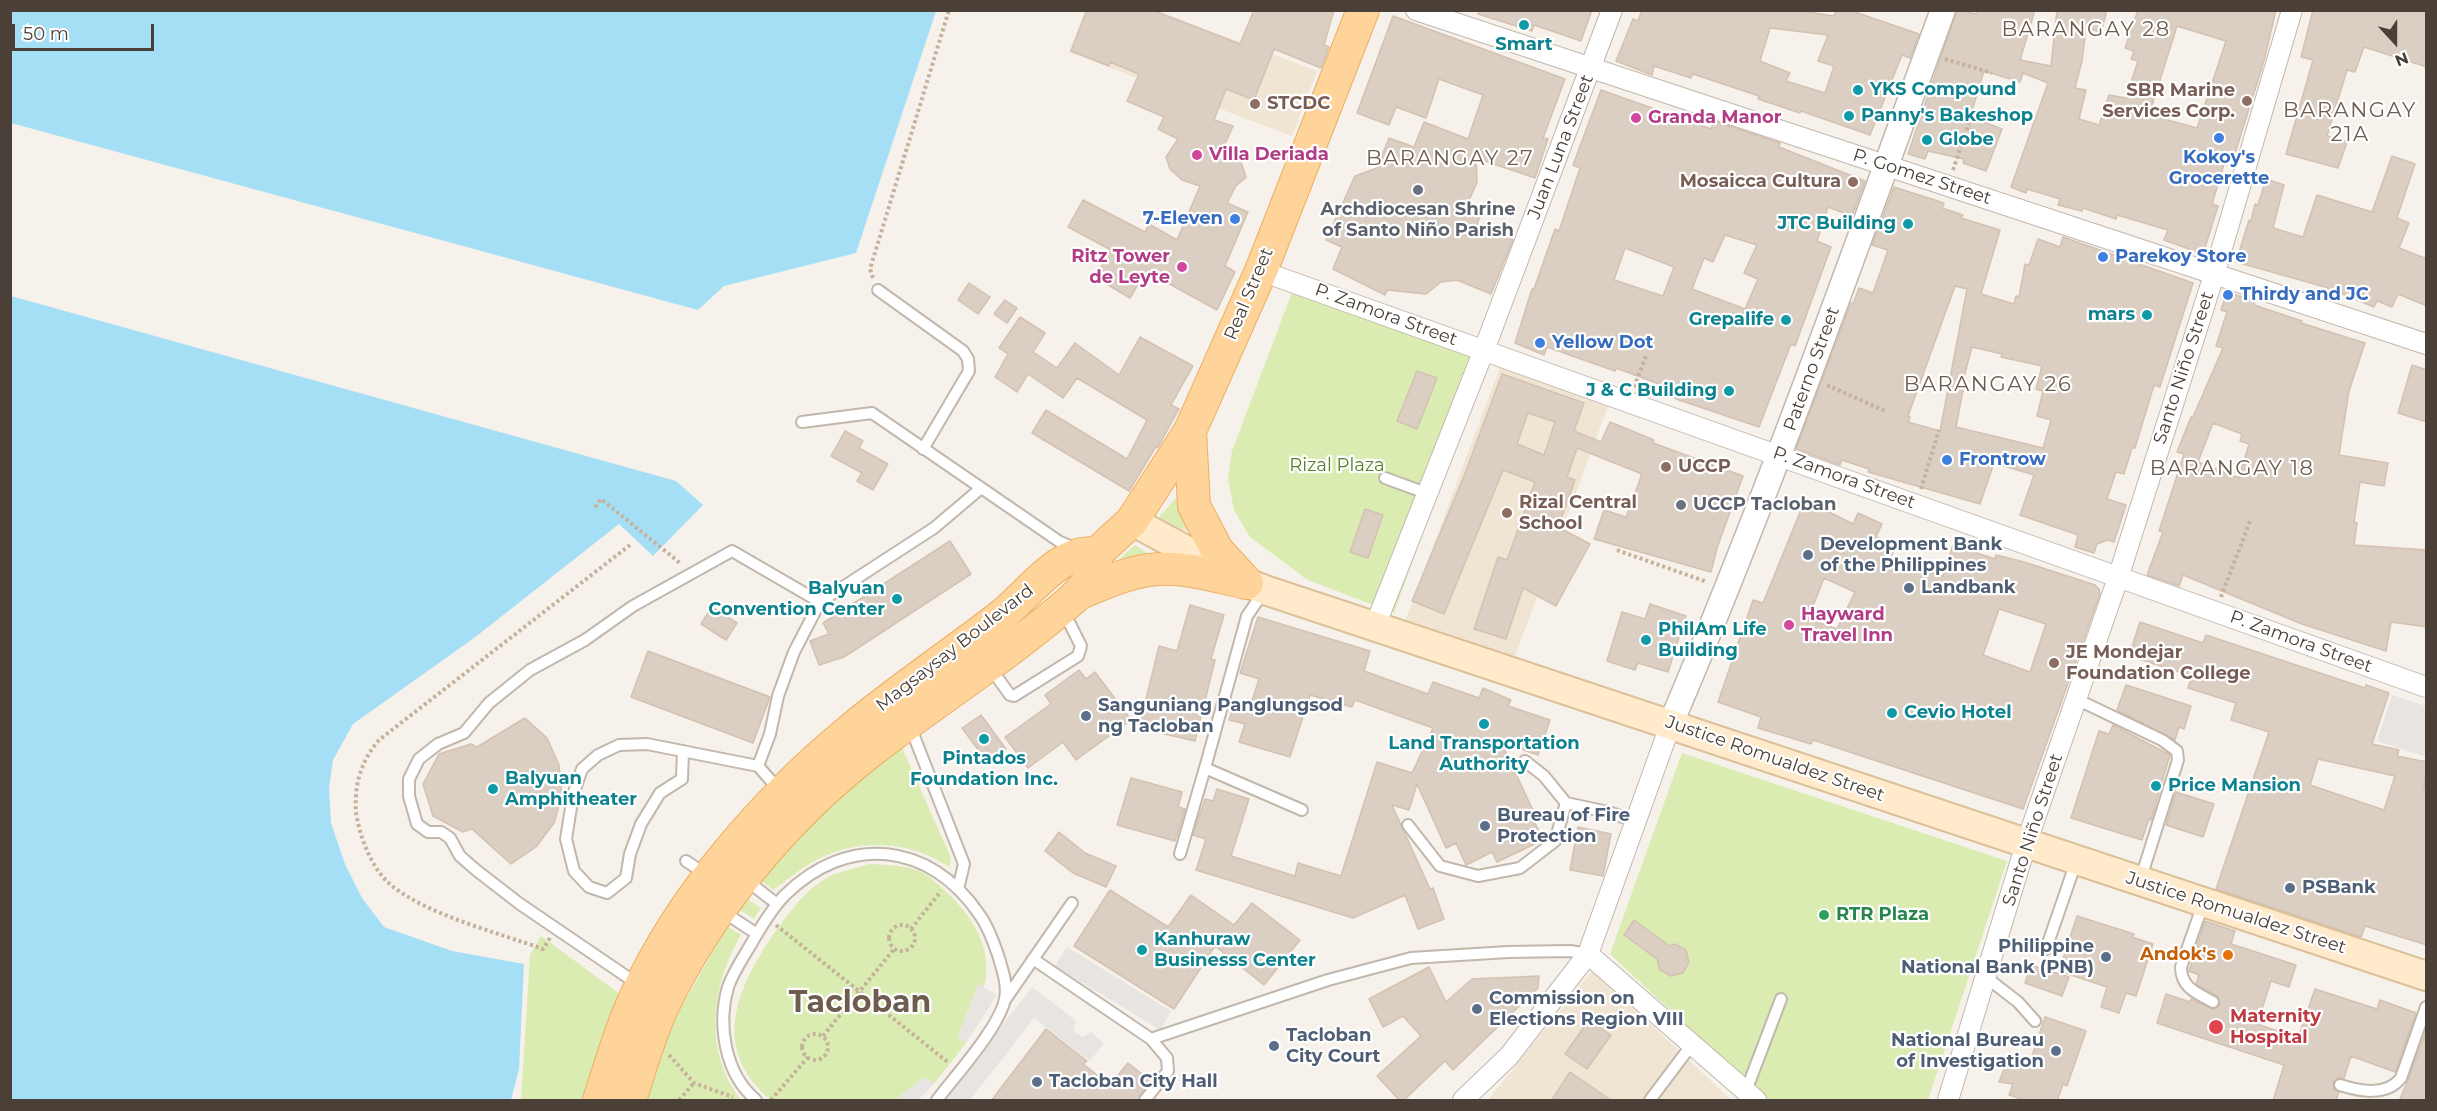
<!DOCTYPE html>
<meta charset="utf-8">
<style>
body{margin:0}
#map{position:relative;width:2437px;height:1111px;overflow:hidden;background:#f6f1ea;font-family:Montserrat,sans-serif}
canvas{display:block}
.frame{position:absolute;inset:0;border:12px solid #4b4037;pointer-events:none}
.north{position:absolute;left:2365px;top:12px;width:60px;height:60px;-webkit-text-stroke:4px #fff;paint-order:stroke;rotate:159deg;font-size:16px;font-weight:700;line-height:24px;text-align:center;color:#4b4037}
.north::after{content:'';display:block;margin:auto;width:21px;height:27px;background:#4b4037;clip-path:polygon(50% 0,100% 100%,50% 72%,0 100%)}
.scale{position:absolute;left:12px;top:24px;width:142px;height:27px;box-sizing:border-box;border:3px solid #4b4037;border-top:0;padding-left:8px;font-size:18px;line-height:21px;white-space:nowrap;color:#4b4037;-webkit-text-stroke:4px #fff;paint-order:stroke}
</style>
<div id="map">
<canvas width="2437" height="1111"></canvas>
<div class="frame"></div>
<div class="north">N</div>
<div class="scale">50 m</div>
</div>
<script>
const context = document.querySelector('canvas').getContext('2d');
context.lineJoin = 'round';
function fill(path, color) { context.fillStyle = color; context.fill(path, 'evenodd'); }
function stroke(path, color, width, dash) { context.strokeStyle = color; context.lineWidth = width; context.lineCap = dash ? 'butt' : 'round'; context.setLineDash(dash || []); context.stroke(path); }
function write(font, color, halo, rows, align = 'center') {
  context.font = font + ' Montserrat,sans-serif'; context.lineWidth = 4.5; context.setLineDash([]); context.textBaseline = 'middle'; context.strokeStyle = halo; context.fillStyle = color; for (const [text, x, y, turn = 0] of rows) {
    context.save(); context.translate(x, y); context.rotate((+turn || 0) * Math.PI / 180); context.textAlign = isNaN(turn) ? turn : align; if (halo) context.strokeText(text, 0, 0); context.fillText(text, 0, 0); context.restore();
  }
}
fill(new Path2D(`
 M1085 11H1157L1317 71 1292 136 1069 52Z
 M1502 362 1610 401 1512 664 1404 624Z
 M1593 970 1731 1100H1488Z`), '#f0e4d3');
fill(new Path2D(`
 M1293 290 1486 360 1394 613 1308 580 1250 537 1234 510 1228 479 1232 451Z
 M1182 491 1192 526 1188 531 1160 521V516Z
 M1135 545 1158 561 1114 564Z
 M900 743 951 858 949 867C911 841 862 838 820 858 803 866 788 880 773 890L757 877 810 818Z
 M1682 753 2007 861 1928 1100H1767L1610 954Z
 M870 864C885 865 902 865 916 870 926 873 935 882 943 889 971 914 994 947 984 987L978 984 958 1037 966 1043 934 1084 925 1077 895 1100H771C712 1051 734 993 771 938 785 919 799 897 819 883 833 872 853 869 870 864Z
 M744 897 761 908 754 919 737 908Z
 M727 926 741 935C711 987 703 1050 741 1100H642L675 1019Z
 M541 936 624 997 587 1100H521L530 955Z`), '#daecb1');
fill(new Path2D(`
 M2392 695 2426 706V757L2377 741Z
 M1067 947 1171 1011 1160 1030 1055 966Z
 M978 984 997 995 966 1043 958 1038Z
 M1032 987 1076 1021 1073 1029 1077 1034 1083 1037 1091 1032 1104 1043 1090 1061 1034 1018 970 1100H944Z
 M925 1077 934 1084 918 1100H895Z`), '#e7e4e2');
fill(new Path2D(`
 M10 11 11 10 936 11 856 253 724 286 698 310 11 123Z
 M11 296 676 481 703 505 653 556 619 524 474 638 353 724 333 760 329 788 331 823 345 864 362 898 384 927 452 951 524 964 519 1069 511 1100H11Z`), '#a4dff5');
const building = new Path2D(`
 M1087 10H1152L1240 44 1254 10H1334L1324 45 1329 47 1321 68 1274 49 1254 100 1226 89 1214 120 1233 126 1221 153 1240 159 1246 177 1236 186 1227 203 1248 212 1225 266 1235 272 1217 310 1146 271 1130 298 1095 277 1111 250 1068 227 1083 200 1145 232 1149 224 1177 240 1200 186 1182 180 1170 169 1166 157 1178 139 1158 129 1164 117 1127 101 1139 74 1110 62 1109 66 1071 51Z
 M1479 10H1592L1581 41 1534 25 1532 31 1478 14Z
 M1642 10H1795L1834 16 1836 10H1849L1919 34 1910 58 1902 55 1870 135 1801 111 1800 113 1758 99 1759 96 1693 74 1691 78 1654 66 1652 75 1616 61 1633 19 1638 21ZM1770 28 1828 35 1818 61 1834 66 1825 93 1786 81 1790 73 1760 61Z
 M1957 10 1976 14 1977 10H2035L2020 60 2051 66 2057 10H2107L2101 32 2086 28 2082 61 2075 88 2086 90 2079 119 2099 125 2109 95 2126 98 2138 61 2131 59 2134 51 2125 48 2138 10H2276L2264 61 2232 163 2225 161 2212 204 2218 206 2203 254 2164 240 2168 230 2117 215 2116 219 2083 208 2082 211 2058 205 2060 199 2027 189 2026 193 2011 187 2048 83 2023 73 2020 82 1984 71 1970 117 2002 129 1986 171 1963 163 1964 159 1928 151 1925 159 1908 154ZM2177 26 2226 41 2197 128 2149 115Z
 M2313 10H2427V67L2364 47 2355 72 2347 70 2327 136 2347 142 2338 168 2286 154 2313 60 2301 57Z
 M1393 16 1565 79 1543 138 1548 139 1535 178 1476 158 1477 182 1467 205 1482 212 1477 224 1513 240 1491 294 1457 280 1441 282 1426 294 1387 290 1385 295 1333 269 1342 247 1326 240 1355 176 1377 168 1389 138 1414 147 1424 122 1468 139 1483 95 1439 79 1426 118 1396 107 1389 125 1357 113Z
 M1601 90 1711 129 1714 121 1780 143 1779 147 1865 181 1852 216 1828 207 1817 241 1831 247 1795 346 1791 344 1759 427 1679 400 1664 393 1667 387 1616 368 1615 371 1547 347 1544 355 1515 343 1532 289H1534L1555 229 1559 231 1580 168 1573 165ZM1725 235 1757 245 1744 273 1758 279 1745 309 1692 289 1704 258 1713 262ZM1625 248 1674 267 1663 296 1614 280Z
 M2392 156 2415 164 2397 218 2409 223 2399 248 2427 259V306L2398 294 2392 307 2377 301 2374 307 2325 287 2236 262 2249 220 2251 221 2255 204 2258 205 2266 179 2284 185 2273 228 2303 237 2317 195 2372 212Z
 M1894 187 1944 203 1942 208 1963 215 1961 218 2000 230 1981 294 2014 304 2016 296 2019 297 2025 264 2029 265 2038 239 2060 247 2063 237 2193 283 2160 387 2154 385 2135 448H2132L2124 474 2116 472 2107 499 2126 505 2114 542 2107 540 2097 544 2094 553 2075 547 2078 535 2020 515 2034 475 1994 463 1980 504 1868 472 1869 469 1842 460 1840 465 1796 449 1851 303 1853 304 1859 288 1873 293 1888 250 1872 245ZM1955 286 1967 289 1940 431 1908 422 1910 417 1908 416ZM1972 347 2002 354 2001 357 2042 366 2036 389 2043 391 2037 416 2051 420 2043 448 1956 427 1964 385 1962 384Z
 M969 283 990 297 978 314 958 300Z
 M2227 292 2255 301 2254 305 2302 321 2301 323 2365 343 2349 391 2339 455 2388 463 2384 486 2360 482 2354 522 2357 523 2354 545 2427 550V627L2391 622 2386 651 2302 624 2183 575 2179 586 2147 575 2163 532 2159 531 2184 454 2177 452 2191 417H2193L2223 348 2216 346 2227 312 2221 310ZM2213 423 2242 434 2240 441 2249 444 2239 478 2198 462Z
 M1005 300 1017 308 1007 323 994 314Z
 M1020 317 1045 333 1033 352 1057 368 1075 343 1119 375 1140 337 1193 366 1171 405 1179 409 1158 447 1155 448 1129 491 1032 433 1046 410 1127 459 1147 420 1077 378 1063 398 1028 374 1017 392 995 377 1008 354 999 348Z
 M2412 365 2427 370V422L2398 413Z
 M1417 371 1437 378 1417 429 1397 421Z
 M1502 374 1584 403 1574 431 1601 442 1610 422 1654 440 1653 443 1743 476 1717 548 1711 572 1594 539 1604 510 1626 517 1642 474 1577 448 1567 477 1575 480 1558 527 1590 544 1556 606 1523 588 1506 639 1474 629 1498 557 1507 560 1535 482 1503 470 1444 614 1412 601 1466 471ZM1528 413 1555 422 1544 455 1517 444Z
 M845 431 863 441 859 448 888 464 873 490 857 481 862 473 831 456Z
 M1805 500 1853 524 1858 513 1882 524 1876 537 1896 546 1890 559 1943 576 1953 545 1995 559 1996 555 2024 562 2095 585 2099 589 2100 594 2023 809 1813 740 1811 744 1758 728 1761 717 1718 702 1753 600 1763 603ZM1824 578 1855 592 1837 629 1808 619ZM1999 609 2046 624 2030 672 1983 655Z
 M1365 509 1383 515 1368 558 1350 552Z
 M950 541 971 574 844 657 819 665 810 641 829 634 823 623Z
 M1650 604 1686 616 1668 672 1638 663 1635 670 1607 661 1622 612 1645 619Z
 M1190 605 1224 615 1211 659 1215 660 1195 741 1139 728 1159 646 1177 651Z
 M712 607 737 623 726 640 701 624Z
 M1258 617 1370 651 1364 671 1428 694 1433 682 1479 698 1483 688 1511 700 1508 706 1550 720 1538 755 1501 742 1538 821 1535 823 1543 840 1497 862 1492 852 1466 865 1456 843 1446 848 1417 784 1409 810 1392 805 1430 889 1433 888 1444 919 1418 929 1405 895 1353 918 1196 870 1206 839 1193 835 1205 799 1213 801 1217 789 1249 799 1231 856 1295 876 1298 863 1341 876 1377 762 1412 773 1433 728 1355 700 1352 707 1310 695 1290 757 1239 742 1245 724 1229 720 1235 703 1250 707 1259 679 1240 673Z
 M2140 622 2203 643 2206 635 2365 688 2366 685 2389 693 2372 744 2399 750 2397 756 2427 762 2424 788 2427 789V945L2365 926 2361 937 2216 889 2269 732 2231 720 2236 703 2188 688 2192 676 2129 656ZM2318 759 2395 776 2384 810 2310 785Z
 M648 651 770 697 753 743 631 697Z
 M1079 670 1086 679 1095 672 1131 720 1076 760 1063 742 1028 768 1005 737 1051 704 1045 695Z
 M2126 685 2191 706 2184 729 2179 727 2175 740 2117 710Z
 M981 715 1006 749 988 763 962 728Z
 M525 718 547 738 559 765 562 795 554 823 536 847 511 864 472 829 463 832 433 816 423 784 439 754 471 744 477 747Z
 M2113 725 2170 755 2151 820 2149 819 2142 840 2071 818 2099 731 2109 734Z
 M1131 778 1182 792 1178 807 1185 809 1175 841 1117 825Z
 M2176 792 2214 804 2203 837 2166 825Z
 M1578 827 1611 834 1603 876 1570 870Z
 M1059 832 1085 853 1116 866 1106 887 1073 873 1045 851Z
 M1110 890 1168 927 1191 895 1234 925 1252 903 1300 940 1264 985 1215 946 1174 1009 1074 946Z
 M2077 916 2134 934 2132 937 2153 944 2136 996 2126 993 2119 1013 2101 1007 2107 987 2059 971Z
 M1634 920 1670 946 1675 944 1686 950 1689 962 1683 973 1671 976 1660 970 1657 959 1624 935Z
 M2205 921 2235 931 2231 944 2296 965 2289 987 2271 981 2257 1024 2298 1038 2315 989 2377 1009 2380 1000 2416 1013 2395 1072 2351 1056 2344 1078H2338L2333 1082 2334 1090 2339 1092 2336 1101H2273L2284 1065 2157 1023 2166 994 2190 1002 2191 999 2213 1009 2220 1005 2217 996 2196 984 2199 975 2189 971Z
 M2031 965 2069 977 2062 996 2025 983Z
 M1429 967 1446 1002 1472 979 1539 976 1538 988 1453 1070 1445 1061 1403 1101H1400L1377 1076 1421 1036 1403 1016 1383 1027 1369 999Z
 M2045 1017 2086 1031 2067 1086 2063 1084 2057 1101H2027L2009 1095 2013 1084 1999 1082 2010 1054 2030 1062Z
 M1589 1020 1611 1035 1587 1069 1565 1054Z
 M2427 1028V1101H2399L2408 1080Z
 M1046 1029 1087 1061 1083 1064 1110 1085 1128 1063 1151 1081 1138 1101H991Z
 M1570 1072 1612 1101H1551Z`);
fill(building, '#dbcec2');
stroke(building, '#d4c1b1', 1.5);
const service = new Path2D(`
 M878 290 963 351 968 359 969 371 923 449
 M802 422 872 413 1060 542 1075 548
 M1385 478 1426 493
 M1265 590 1247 616 1205 768 1302 810
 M989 666 1010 695 1014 696 1078 656 1081 646 1070 624 1061 614
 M2076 699 2162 740 2177 751 2178 760 2140 881
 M910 726 964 864 958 889
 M683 751 682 779 660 793 641 824 630 854 626 878 607 893 589 887 574 871 566 839 573 795 582 769 598 755 619 745 647 744 758 766 781 792
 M1525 761 1544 776 1566 803
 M758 766 770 734 778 696 794 652 820 602 934 528 980 489
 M1408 825 1440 866 1478 876 1520 868 1555 841 1566 803 1608 812 1635 821
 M1180 854 1205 768
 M686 861 707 875
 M746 880 777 904
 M2203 904 2181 967C2181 988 2197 993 2213 1002
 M722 911 757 934
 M2046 949 2076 862
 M1033 959 1151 1039 1167 1058 1168 1071 1145 1100
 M1987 978 2018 1002 2035 1021
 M639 985 520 904 476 870 460 856 450 838 441 832H428L417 824 409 796V779L419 759 438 744 464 733 489 703 530 670 585 640 633 606 732 551 820 602
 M1005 1000 1072 903
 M1151 1039 1328 980 1411 958 1508 952 1570 951 1588 954
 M2340 1085C2359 1091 2386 1097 2401 1078L2426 1007
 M1746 1091 1781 999
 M756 1100C725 1074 717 1025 728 987 734 970 745 955 754 939 763 924 772 908 785 895 848 833 930 842 979 914 988 926 993 940 998 955 1002 969 1008 984 1005 999 999 1028 955 1076 937 1100
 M1650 1100 1693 1043`);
const minor = new Path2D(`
 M1416 10 2426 344
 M1261 271 2426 687
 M1375 626 1484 350 1612 10
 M1588 954 1756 1100
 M1463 1100 1509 1056 1588 954 1671 723
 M1948 1100 2026 844 2118 578 2214 275 2292 10`);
const tertiary = new Path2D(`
 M1671 723C1771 489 1855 249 1943 10`);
const secondary = new Path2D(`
 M1132 521 1247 583 1265 590 2426 976`);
const primary = new Path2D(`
 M1190 431 1194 506 1217 550 1247 583
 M1096 554 1132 521 1190 431 1261 271 1363 10
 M1078 594C1108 581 1139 567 1173 569 1197 570 1223 578 1247 583
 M599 1100C610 1067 620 1030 635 998 681 897 764 801 849 731 898 690 951 655 1001 616 1026 597 1062 546 1096 554
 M630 1100C640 1069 649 1036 663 1006 710 908 785 818 871 751 938 699 1010 654 1074 598L1095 574 1096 554`);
stroke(service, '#c2b7ac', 14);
stroke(minor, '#c2b7ac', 22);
stroke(tertiary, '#c2b7ac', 27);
stroke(secondary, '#dbc199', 32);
stroke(primary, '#ecaf62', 34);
stroke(new Path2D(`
 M1945 59 1992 73
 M1953 170 1970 120
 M873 278 870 269 949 10
 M1827 385 1885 411
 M1634 387 1646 356
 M1921 489 1939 430
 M595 507 601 499 680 563
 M1617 550 1707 582
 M2221 597 2250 521
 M776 925 949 1063
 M889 938a13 13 0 1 1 26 0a13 13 0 1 1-26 0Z
 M911 929 941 891
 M550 938 543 949C499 933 427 915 391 885 372 870 359 835 356 812 354 785 361 761 379 740L630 545
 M802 1047a13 13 0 1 1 26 0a13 13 0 1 1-26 0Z
 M823 1036 895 948
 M669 1055 694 1083 733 1097
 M679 1100 694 1083
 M771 1100 808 1057`), '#c5b19c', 4, [3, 3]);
stroke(service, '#fff', 10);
stroke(minor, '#fff', 20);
stroke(tertiary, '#fff', 24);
stroke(secondary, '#ffebcb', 28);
stroke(primary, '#ffd49a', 32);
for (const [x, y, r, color] of [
 [1524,25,6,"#0f9aa8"],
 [1858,90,6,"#0f9aa8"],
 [2247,101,6,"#8d6e63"],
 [1255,104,6,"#8d6e63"],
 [1849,116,6,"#0f9aa8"],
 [1636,118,6,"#d1479c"],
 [2219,138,6,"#3f7fe0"],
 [1927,140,6,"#0f9aa8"],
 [1197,155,6,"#d1479c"],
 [1853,182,6,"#8d6e63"],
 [1418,190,6,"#6b7280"],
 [1235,219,6,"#3f7fe0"],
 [1908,224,6,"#0f9aa8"],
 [2103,257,6,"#3f7fe0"],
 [1182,267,6,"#d1479c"],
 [2228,295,6,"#3f7fe0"],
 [2147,315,6,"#0f9aa8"],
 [1786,320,6,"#0f9aa8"],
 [1540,343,6,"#3f7fe0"],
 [1729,391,6,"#0f9aa8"],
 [1947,460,6,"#3f7fe0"],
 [1666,467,6,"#8d6e63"],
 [1681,505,6,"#6b7280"],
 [1507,513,6,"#8d6e63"],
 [1808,555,6,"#5c6f8a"],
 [1909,588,6,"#5c6f8a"],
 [897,599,6,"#0f9aa8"],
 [1789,625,6,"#d1479c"],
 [1646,640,6,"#0f9aa8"],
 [2054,663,6,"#8d6e63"],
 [1892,713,6,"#0f9aa8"],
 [1086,716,6,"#5c6f8a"],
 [1484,724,6,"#0f9aa8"],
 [984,739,6,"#0f9aa8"],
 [2156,786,6,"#0f9aa8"],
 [493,789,6,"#0f9aa8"],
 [1485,826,6,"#5c6f8a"],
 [2290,888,6,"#5c6f8a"],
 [1824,915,6,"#2e9e5b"],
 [1142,950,6,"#0f9aa8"],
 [2228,955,6,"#e8710a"],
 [2106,957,6,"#5c6f8a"],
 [1477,1009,6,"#5c6f8a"],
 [2216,1027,8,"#e0444e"],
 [1274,1046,6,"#5c6f8a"],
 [2056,1051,6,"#5c6f8a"],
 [1037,1082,6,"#5c6f8a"]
]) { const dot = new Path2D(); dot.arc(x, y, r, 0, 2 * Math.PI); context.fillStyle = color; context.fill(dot); stroke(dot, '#fff', 2); }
write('bold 18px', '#0d838f', '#fff', [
 ["Smart",1524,45,"center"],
 ["YKS Compound",1870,90],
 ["Panny's Bakeshop",1861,116],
 ["Globe",1939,140],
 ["JTC Building",1896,224,"right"],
 ["mars",2135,315,"right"],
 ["Grepalife",1774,320,"right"],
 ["J & C Building",1717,391,"right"],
 ["Balyuan",885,589,"right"],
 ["Convention Center",885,610,"right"],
 ["PhilAm Life",1658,630],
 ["Building",1658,651],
 ["Cevio Hotel",1904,713],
 ["Land Transportation",1484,744,"center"],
 ["Authority",1484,765,"center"],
 ["Pintados",984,759,"center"],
 ["Foundation Inc.",984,780,"center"],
 ["Balyuan",505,779],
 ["Amphitheater",505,800],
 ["Price Mansion",2168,786],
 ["Kanhuraw",1154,940],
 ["Businesss Center",1154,961]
], 'left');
write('bold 18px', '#785e54', '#fff', [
 ["SBR Marine",2235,91,"right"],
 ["Services Corp.",2235,112,"right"],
 ["STCDC",1267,104],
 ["Mosaicca Cultura",1841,182,"right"],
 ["UCCP",1678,467],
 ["Rizal Central",1519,503],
 ["School",1519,524],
 ["JE Mondejar",2066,653],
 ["Foundation College",2066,674]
], 'left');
write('bold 18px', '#b23c85', '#fff', [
 ["Granda Manor",1648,118],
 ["Villa Deriada",1209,155],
 ["Ritz Tower",1170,257,"right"],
 ["de Leyte",1170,278,"right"],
 ["Hayward",1801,615],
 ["Travel Inn",1801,636]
], 'left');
write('18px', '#4b4037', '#fff', [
 ["Juan Luna Street",1561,147,-69],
 ["P. Gomez Street",1922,177,18],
 ["Real Street",1249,294,-67],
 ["P. Zamora Street",1386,315,20],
 ["Santo Niño Street",2184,368,-72],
 ["Paterno Street",1812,369,-70],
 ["P. Zamora Street",1844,478,20],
 ["P. Zamora Street",2301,642,20],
 ["Magsaysay Boulevard",955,648,-38],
 ["Justice Romualdez Street",1775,759,19],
 ["Santo Niño Street",2033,830,-72],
 ["Justice Romualdez Street",2236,913,18]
]);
write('bold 18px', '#366cbe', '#fff', [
 ["Kokoy's",2219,158,"center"],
 ["Grocerette",2219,179,"center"],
 ["7-Eleven",1223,219,"right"],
 ["Parekoy Store",2115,257],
 ["Thirdy and JC",2240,295],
 ["Yellow Dot",1552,343],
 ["Frontrow",1959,460]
], 'left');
write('bold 18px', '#5b616d', '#fff', [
 ["Archdiocesan Shrine",1418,210],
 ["of Santo Niño Parish",1418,231],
 ["UCCP Tacloban",1693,505,"left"]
]);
write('18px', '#558126', '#fff', [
 ["Rizal Plaza",1337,466]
]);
write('bold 18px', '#4e5e75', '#fff', [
 ["Development Bank",1820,545],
 ["of the Philippines",1820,566],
 ["Landbank",1921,588],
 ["Sanguniang Panglungsod",1098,706],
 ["ng Tacloban",1098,727],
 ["Bureau of Fire",1497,816],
 ["Protection",1497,837],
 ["PSBank",2302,888],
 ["Philippine",2094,947,"right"],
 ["National Bank (PNB)",2094,968,"right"],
 ["Commission on",1489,999],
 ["Elections Region VIII",1489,1020],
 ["Tacloban",1286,1036],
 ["City Court",1286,1057],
 ["National Bureau",2044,1041,"right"],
 ["of Investigation",2044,1062,"right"],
 ["Tacloban City Hall",1049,1082]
], 'left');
write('bold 18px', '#27864d', '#fff', [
 ["RTR Plaza",1836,915]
], 'left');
write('bold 18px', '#c56008', '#fff', [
 ["Andok's",2216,955]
], 'right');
write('bold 18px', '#be3a42', '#fff', [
 ["Maternity",2230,1017],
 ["Hospital",2230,1038]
], 'left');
context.letterSpacing = '1.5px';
write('21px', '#6e5d4e', '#fff', [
 ["BARANGAY 28",2086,30],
 ["BARANGAY",2350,111],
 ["21A",2350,135],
 ["BARANGAY 27",1450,159],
 ["BARANGAY 26",1988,385],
 ["BARANGAY 18",2232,469]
]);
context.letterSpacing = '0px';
write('bold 30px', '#6e5d4e', '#fff', [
 ["Tacloban",860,1003]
]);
</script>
